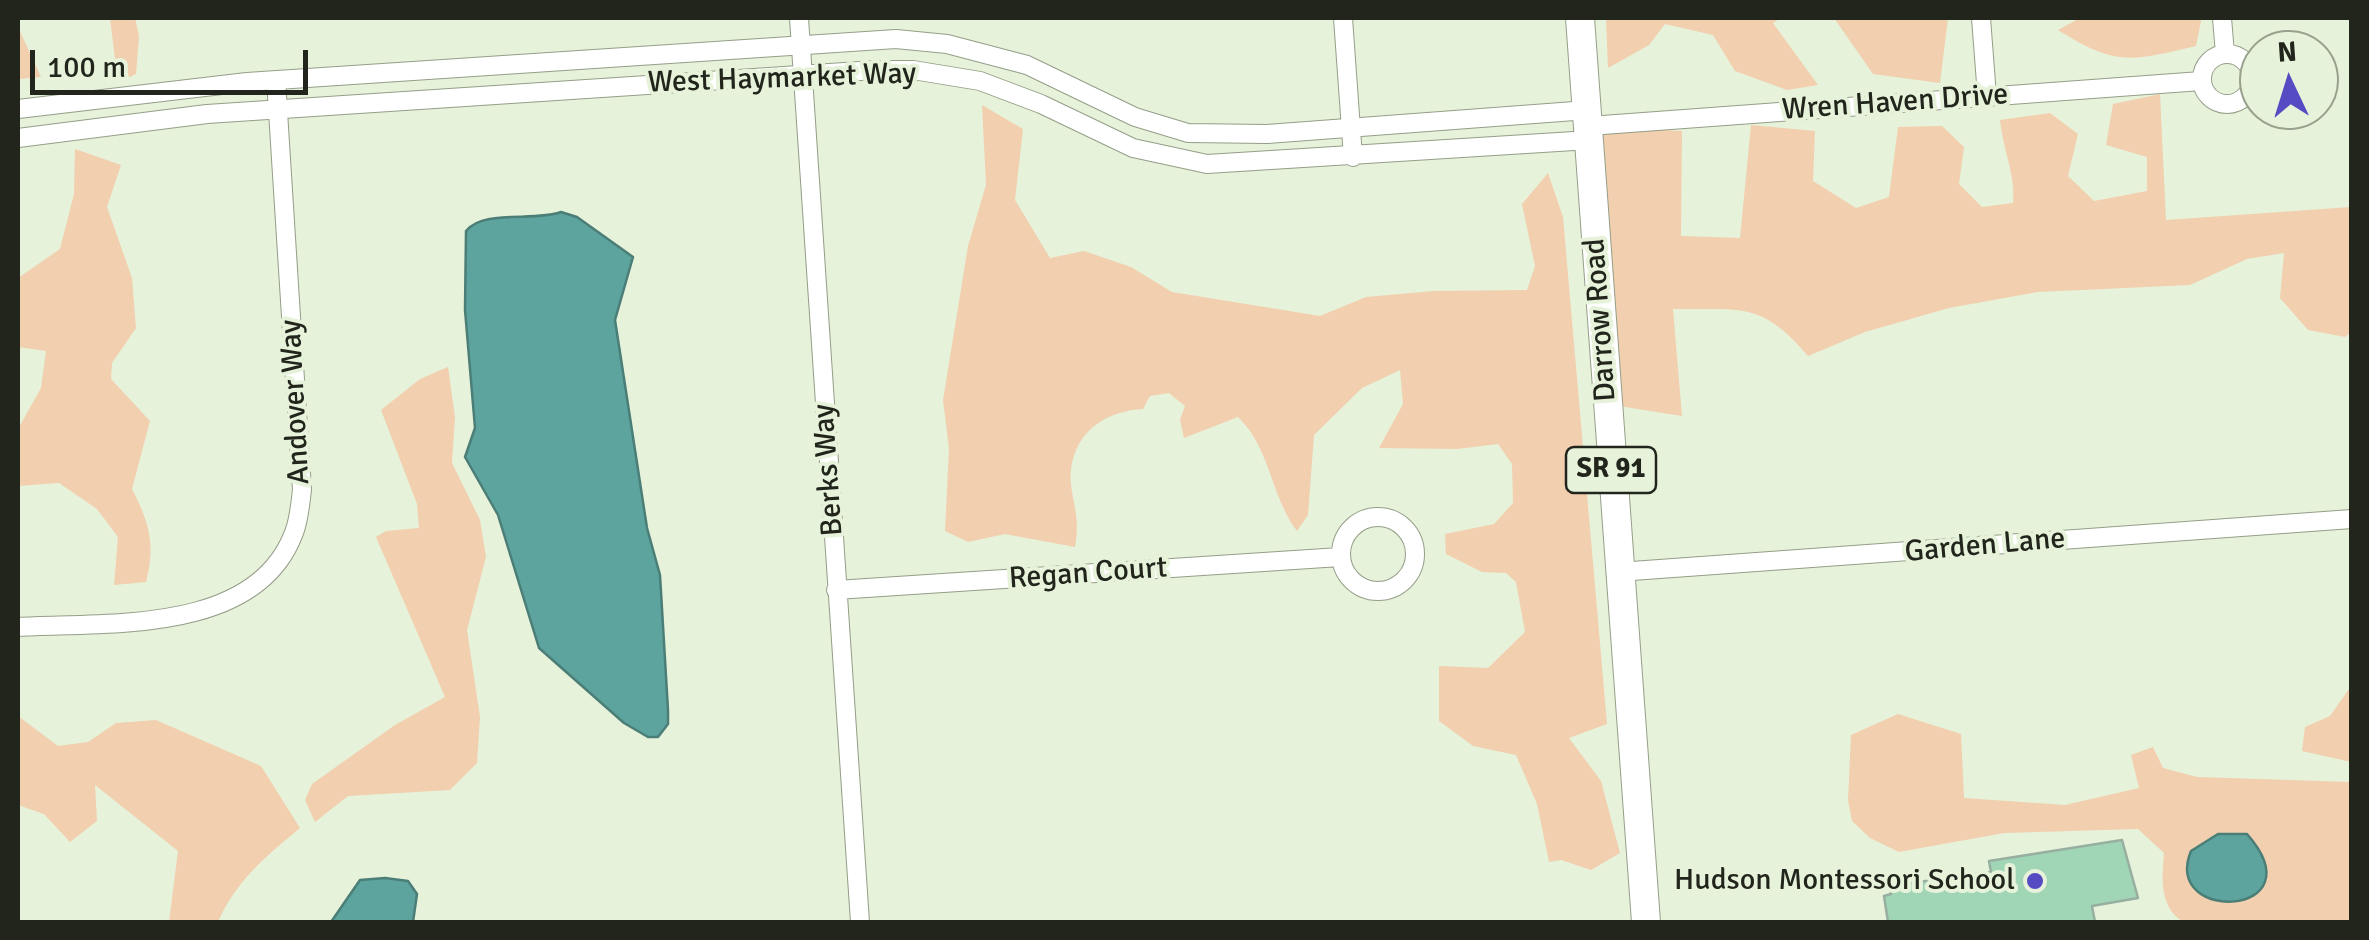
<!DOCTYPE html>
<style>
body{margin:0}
#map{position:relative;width:2369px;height:940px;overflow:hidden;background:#e7f2da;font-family:Signika,sans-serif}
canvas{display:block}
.frame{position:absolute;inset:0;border:20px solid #21251c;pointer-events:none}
.north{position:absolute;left:2239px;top:30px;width:100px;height:100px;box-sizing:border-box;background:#e7f2da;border:2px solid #98a08e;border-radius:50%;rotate:356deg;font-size:28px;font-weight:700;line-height:40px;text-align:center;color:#21251c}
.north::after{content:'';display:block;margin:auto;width:35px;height:45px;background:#554cc3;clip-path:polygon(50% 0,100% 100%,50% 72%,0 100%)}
.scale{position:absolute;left:30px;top:50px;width:278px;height:45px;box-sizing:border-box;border:5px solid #21251c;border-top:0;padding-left:12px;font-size:30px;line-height:35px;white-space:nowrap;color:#21251c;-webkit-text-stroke:8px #e7f2da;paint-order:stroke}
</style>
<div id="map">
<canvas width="2369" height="940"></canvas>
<div class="frame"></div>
<div class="north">N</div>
<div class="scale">100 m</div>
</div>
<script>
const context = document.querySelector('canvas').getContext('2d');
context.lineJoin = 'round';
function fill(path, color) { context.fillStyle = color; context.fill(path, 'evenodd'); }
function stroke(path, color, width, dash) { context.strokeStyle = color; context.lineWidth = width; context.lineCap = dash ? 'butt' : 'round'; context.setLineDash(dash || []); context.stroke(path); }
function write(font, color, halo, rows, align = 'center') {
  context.font = font + ' Signika,sans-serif'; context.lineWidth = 8; context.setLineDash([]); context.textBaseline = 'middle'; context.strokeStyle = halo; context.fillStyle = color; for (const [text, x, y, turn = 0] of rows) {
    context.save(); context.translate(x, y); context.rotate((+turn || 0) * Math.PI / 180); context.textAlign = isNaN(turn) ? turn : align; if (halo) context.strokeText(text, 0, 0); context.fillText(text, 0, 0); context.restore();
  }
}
fill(new Path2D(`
 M110 18H135L139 36 136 74 126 79 117 76Z
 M1606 18H1781L1773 23 1818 85 1787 90 1735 71 1713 35 1665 24 1649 45 1608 68Z
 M1834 18H1948L1940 83 1873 74Z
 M2080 18H2201V21L2196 46C2131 61 2117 67 2058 30Z
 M18 27 41 77 18 79Z
 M2160 94 2166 220 2351 207V332L2345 337 2308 330 2280 298 2284 253 2247 259 2190 285 2038 292 1949 308 1865 332 1808 356C1761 300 1740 310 1673 309L1682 416 1606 404 1589 126 1682 131 1681 236 1740 238 1751 125 1815 131 1813 181 1856 208 1889 197 1898 127 1942 126 1964 147 1959 184 1982 207 2013 203C2016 176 2003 150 2000 120L2050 113 2078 134 2068 176 2094 201 2147 191V157L2106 145 2113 104Z
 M982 105 1023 129 1015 200 1050 258 1084 251 1131 267 1172 292 1320 316 1366 297 1434 291 1527 290 1535 266 1522 204 1548 173 1563 217 1607 724 1569 738 1601 781 1620 853 1591 870 1561 860 1549 862 1537 804 1516 755 1473 746 1439 721V666L1488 668 1525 632 1516 582 1506 573 1482 572 1446 554 1445 534 1494 524 1513 503 1512 464 1498 444 1457 449 1379 448 1403 404 1400 370 1362 388 1314 435 1308 515 1297 531C1270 495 1271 449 1238 417L1184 438 1180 420 1185 406 1169 393 1150 396 1143 409C1107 411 1076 430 1071 469 1068 495 1082 513 1075 547L1005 534 968 542 945 531 949 449 943 400 968 246 986 185Z
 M75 149 121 165 107 207 132 278 136 328 112 363 111 379 150 421 132 489C149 522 156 545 146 582L114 585 118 537 97 509 59 483 18 486V429L41 388 46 351 18 347V278L60 249 74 194Z
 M448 367 455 417 452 463 480 520 486 557 467 630 480 717 477 763 450 790 348 796 315 822 305 800 312 784 395 725 445 697 376 537 386 531 419 528 417 504 381 410 420 379Z
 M2351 686V762L2302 751 2305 727 2330 716Z
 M1898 714 1961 734 1964 798 2065 805 2139 788 2131 755 2153 747 2163 768 2197 777 2351 782V922H2183C2159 906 2162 879 2164 853L2138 829 2004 833 1899 852 1870 838 1852 821 1848 800 1851 735Z
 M18 716 58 746 88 742 116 723 156 720 261 766 300 828C266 856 236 881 218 922H169L178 851 95 785 97 821 70 842 44 814 18 805Z`), '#f1cfaf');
const water = new Path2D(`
 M561 212 577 217 633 257 615 320 647 528 660 575 668 710V724L658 737H648L624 723 539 648 498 515 465 457 475 428 465 310 466 231C484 209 534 222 561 212Z
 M2218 834H2247C2320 917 2161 925 2191 851Z
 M385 878 408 881 417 894 413 922H331L360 880Z`);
fill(water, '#5da49e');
stroke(water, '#4b7e77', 2.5);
const building = new Path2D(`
 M2122 840 2138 898 2092 906 2095 922H1888L1884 896 1891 894 1889 886 1991 872 1989 861Z`);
fill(building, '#a0d6b5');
stroke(building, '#97afa0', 2.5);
const minor = new Path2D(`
 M799 18 860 922
 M1343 18 1353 157
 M1981 18 1987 96
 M2222 18 2225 54
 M2202 79a25 25 0 1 1 50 0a25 25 0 1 1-50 0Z
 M18 109 247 82 896 39 947 44 1027 65 1135 117 1188 133 1267 134 1588 110
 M1589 126 2201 81
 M18 138 207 114 875 70H913L980 81 1041 104 1133 148 1207 164 1590 140
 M1341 554a37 37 0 1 1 74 0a37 37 0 1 1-74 0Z
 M1618 572 2352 519
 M836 590 1340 557
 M18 627C106 622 254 635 293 535 299 522 300 505 302 490L276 80`);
const primary = new Path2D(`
 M1580 18 1646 922`);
stroke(minor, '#949e88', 20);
stroke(primary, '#949e88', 30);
stroke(minor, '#fff', 18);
stroke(primary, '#fff', 28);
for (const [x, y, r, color] of [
 [2035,881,10,"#554cc3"]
]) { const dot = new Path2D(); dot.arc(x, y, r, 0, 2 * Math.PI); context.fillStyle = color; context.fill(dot); stroke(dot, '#e7f2da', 4); }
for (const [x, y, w] of [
 [1611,470,90]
]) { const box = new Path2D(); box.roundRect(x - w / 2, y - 23, w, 46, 8); context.fillStyle = '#e7f2da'; context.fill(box); stroke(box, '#21251c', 2.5); }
write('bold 28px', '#21251c', null, [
 ["SR 91",1611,470]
]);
write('30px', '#21251c', '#e7f2da', [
 ["West Haymarket Way",782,79,-2],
 ["Wren Haven Drive",1895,103,-4],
 ["Darrow Road",1601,320,-94],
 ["Andover Way",296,402,-93],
 ["Berks Way",829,470,-94],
 ["Garden Lane",1985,546,-5],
 ["Regan Court",1088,574,-4]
]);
write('30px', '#21251c', '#e7f2da', [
 ["Hudson Montessori School",2015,881]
], 'right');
</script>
